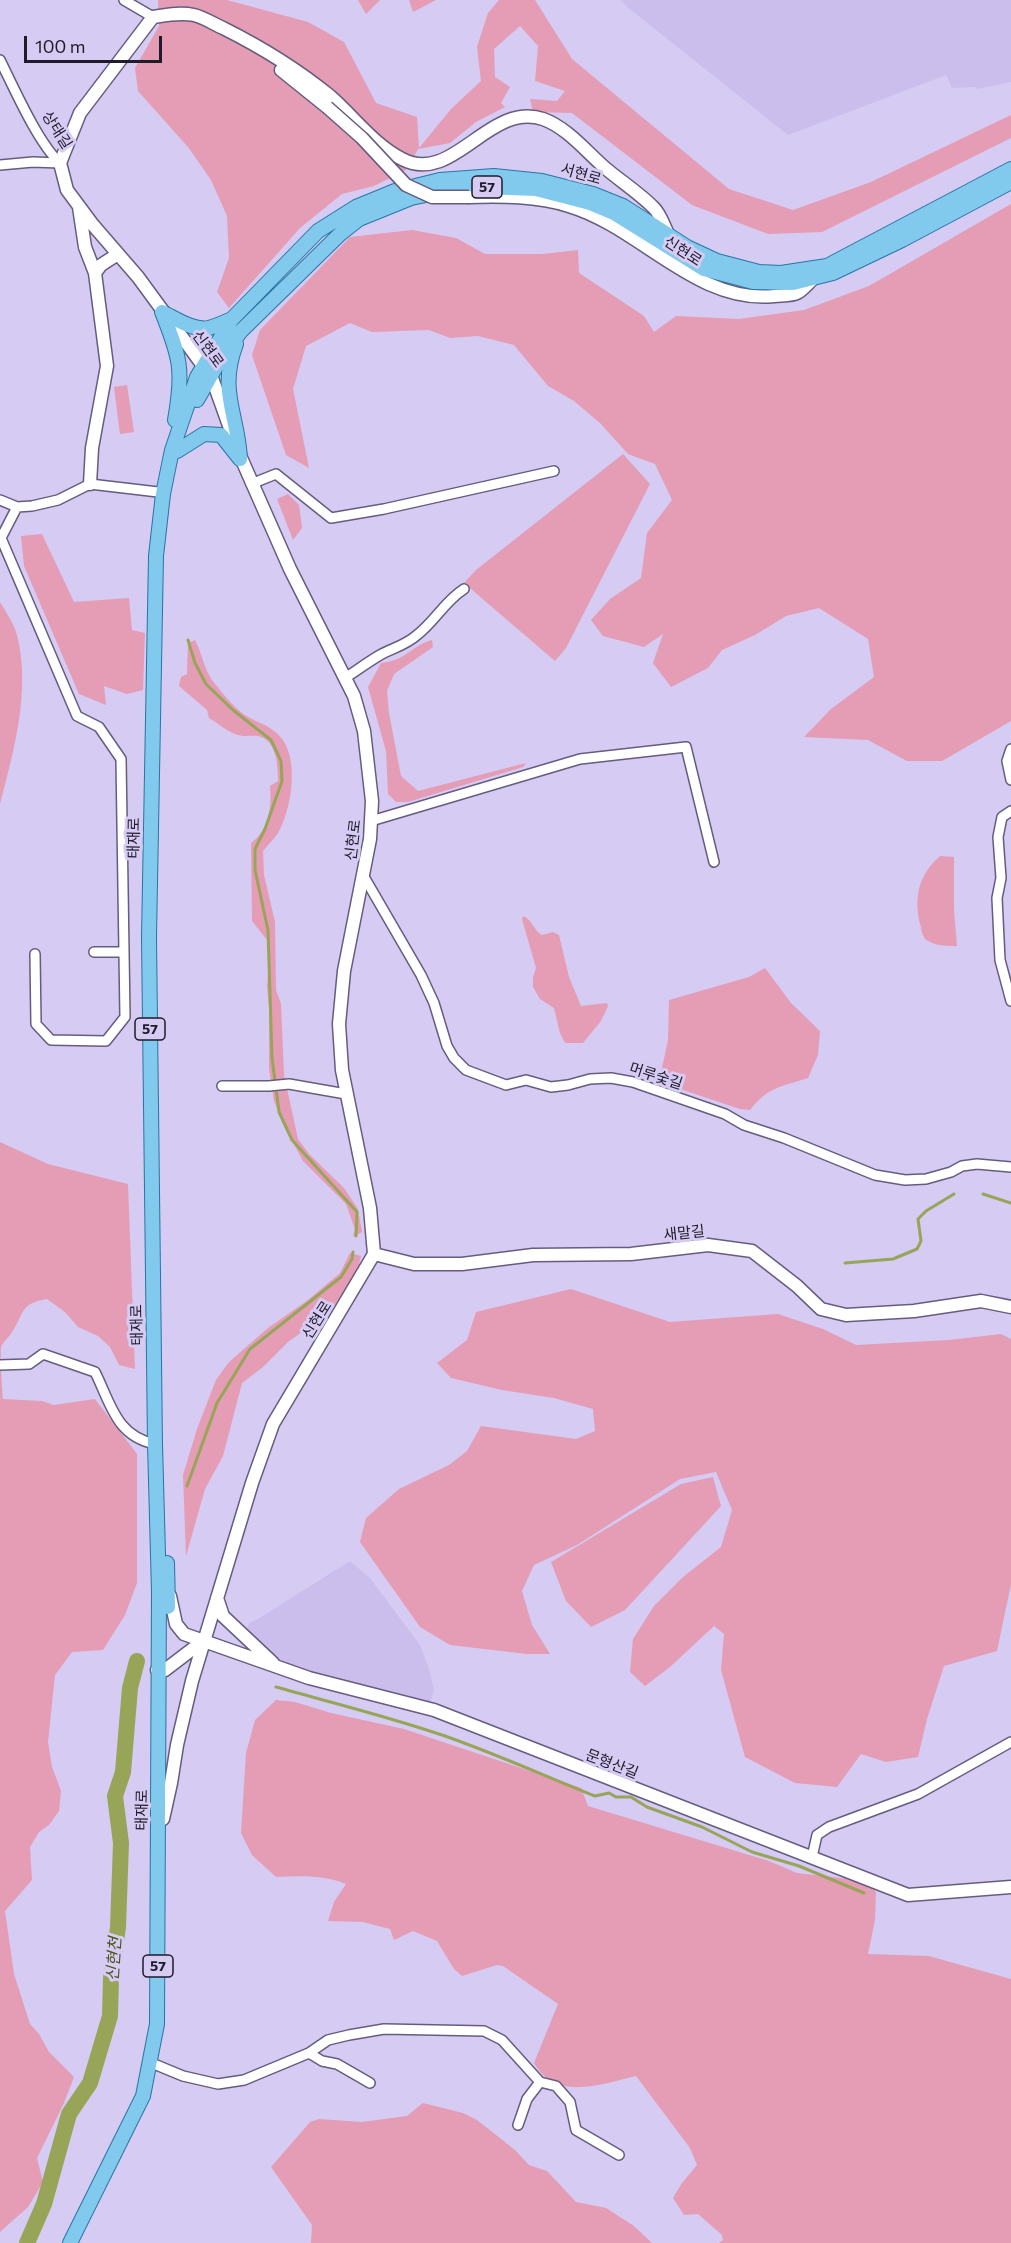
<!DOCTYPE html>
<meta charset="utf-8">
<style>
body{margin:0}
#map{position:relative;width:1011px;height:2243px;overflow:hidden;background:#d5cbf3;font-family:Commissioner,sans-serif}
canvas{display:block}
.scale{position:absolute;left:24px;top:36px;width:138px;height:27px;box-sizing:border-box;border:3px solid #1f1b29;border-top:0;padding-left:8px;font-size:18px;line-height:21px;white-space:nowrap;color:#1f1b29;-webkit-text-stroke:4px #d5cbf3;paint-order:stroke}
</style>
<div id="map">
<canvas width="1011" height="2243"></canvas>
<div class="scale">100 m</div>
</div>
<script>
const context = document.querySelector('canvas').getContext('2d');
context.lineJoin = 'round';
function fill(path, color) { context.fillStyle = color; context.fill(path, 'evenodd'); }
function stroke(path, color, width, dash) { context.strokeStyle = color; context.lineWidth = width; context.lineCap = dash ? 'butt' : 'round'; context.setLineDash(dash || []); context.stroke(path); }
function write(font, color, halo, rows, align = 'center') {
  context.font = font + ' Commissioner,"Noto Sans KR",sans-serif'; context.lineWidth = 6; context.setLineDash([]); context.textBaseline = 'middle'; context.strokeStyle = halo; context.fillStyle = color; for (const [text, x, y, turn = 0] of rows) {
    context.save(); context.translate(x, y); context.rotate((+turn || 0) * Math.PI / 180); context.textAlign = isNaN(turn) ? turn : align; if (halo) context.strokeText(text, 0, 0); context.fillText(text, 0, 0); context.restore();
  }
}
fill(new Path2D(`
 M621 0H1011V82L978 89 974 87 952 88 946 75 788 135 626 6Z
 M350 1561 370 1578 420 1645 429 1669 434 1691 430 1702 422 1703 314 1674 284 1662 260 1645 247 1627 249 1623 258 1619Z`), '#cbbeed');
fill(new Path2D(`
 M158 0H227L308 22 344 42 376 103 417 117 419 148 451 109 481 81 477 47 488 13 499 0H535L572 59 729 189 793 210 871 182 1011 115V138L822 232 768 234 692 205 572 113 533 112 530 99 557 101 565 91 535 81 538 46 520 26 494 49 495 77 510 87 501 103 505 107 476 122 450 143 418 149 406 170 374 186 342 194 300 228 229 308 217 292 229 258 227 216 211 180 188 147 138 91 135 68 159 26Z
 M358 0H380L366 14Z
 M409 0H436L413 12Z
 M1011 204V721L942 761H907L868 740 804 737 831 709 874 677 868 639 819 608 786 616 755 635 722 650 708 668 671 687 653 663 663 634 644 647 603 636 591 620 610 599 641 578 647 533 672 500 655 464 628 454 600 423 574 401 548 386 514 345 478 336 450 338 429 330 372 332 350 323 306 346 293 389 309 468 286 455 252 355 260 330 350 237 412 230 456 238 485 254H543L578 250 579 273 644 316 654 332 676 316 739 319 804 310 869 286Z
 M127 385 134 432 120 434 114 387Z
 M623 454 650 484 566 648 555 661 464 583 476 570Z
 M288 494 299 505 302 528 293 540 277 499Z
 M42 534 74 602 129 598 132 630 145 633 143 690 127 694 104 686 106 705 79 694 24 566 21 536Z
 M0 602C6 612 14 624 17 635 31 690 14 750 0 804Z
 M195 640C203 655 204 672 216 685 223 694 232 705 241 712 254 723 270 723 283 740 299 764 291 810 278 833 274 839 268 845 263 851L264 875 275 922 276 990 281 1004 284 1075 298 1139 309 1154 344 1188 358 1209 362 1232 353 1237 355 1229 346 1204 303 1161 285 1128 274 1101 269 1069V1008L267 986 269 963 267 940 252 921 251 843C269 830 272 807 270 786L278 781C278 766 277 740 258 736 251 735 245 737 238 735 228 732 219 724 209 718L207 710 179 686 181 677 187 674 188 643Z
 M432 640 433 647 394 674 387 691 389 713 401 776 418 791 526 763 523 767 408 802H396L388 794 386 751 368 687 381 663C408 660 410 646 432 640Z
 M940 856 954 857V910L957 946C949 946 937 946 930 942 923 939 922 934 921 927 913 900 918 875 940 856Z
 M523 916C533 920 533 930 542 935L553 932 559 935 569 977 581 1006 607 1003 608 1006 601 1021 583 1043H565L560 1033 554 1008 540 999 533 987V977L536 968 522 919Z
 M765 968 791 1003 820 1031 818 1055 808 1078C781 1087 769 1086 750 1110L740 1109 659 1082 668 1040 669 1000 749 977Z
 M0 1142 48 1164 128 1184 135 1369 119 1365 110 1347 98 1336 78 1327 65 1312 47 1299C19 1304 25 1313 12 1332 9 1337 3 1342 1 1347 0 1355 2 1390 3 1399L42 1401 54 1405 95 1399 137 1454V1583L125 1615 103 1650 72 1652 55 1675 48 1742 52 1767 61 1791 59 1811 49 1825 39 1832 30 1847 32 1880 5 1911 14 1974 30 2024 39 2034 49 2052 74 2077 64 2103 37 2158 43 2182 28 2207 0 2232Z
 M350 1253 361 1256 358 1269 330 1312 288 1342 263 1367 242 1383 223 1456 205 1489 186 1556 183 1475 197 1429 216 1380 229 1362 268 1328 308 1300 340 1273Z
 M571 1289 670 1322 778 1314 823 1329 856 1345 949 1340 1001 1334 1011 1339V1584L997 1651 944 1666 927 1719 918 1757 886 1762 861 1754 837 1787 795 1783 745 1757 721 1670 724 1634 714 1626 670 1667 645 1686 630 1672 633 1639 654 1606 683 1577 721 1547 732 1510 716 1472 680 1479 577 1545 534 1565 522 1591 532 1625 550 1654H527L450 1645 420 1627 360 1542 366 1518 399 1489 449 1465 467 1451 481 1426 576 1439 595 1431 593 1409 554 1398 502 1390 451 1378 437 1363 467 1340 476 1312Z
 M713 1477 721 1506 625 1610 591 1627 566 1601 551 1562 681 1484Z
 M276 1700 295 1702 331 1713 404 1729 581 1788 588 1806 769 1861 797 1873 866 1881 876 1892 875 1920 868 1954 929 1956 1011 1979V2243H719L723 2240 722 2235 698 2214 684 2215 673 2198 682 2183 697 2165 690 2148 636 2076C601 2084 556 2102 534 2063L558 2004 503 1966 497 1965 462 1976 454 1969 437 1941 413 1931 394 1940 390 1929 363 1922 328 1921 334 1902 346 1884C323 1875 300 1876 276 1877L252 1855 241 1833 246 1753 255 1720Z
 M423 2103 463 2113 477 2120 515 2150 529 2165 547 2171 576 2202 606 2208 634 2226 652 2243H311L312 2225 271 2167 310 2122 319 2119 362 2122 407 2116Z`), '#e59cb5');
stroke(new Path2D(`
 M188 640 195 663 206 684 233 710 271 740 281 761 282 781 265 829 255 849V870L268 930 272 1058 279 1112 292 1140 357 1212 356 1236
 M983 1194 1011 1203
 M845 1263 893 1259 917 1249 921 1241 918 1219 926 1211 954 1194
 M187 1486 217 1403 250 1349 341 1277 352 1259 353 1252
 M276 1687C333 1703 390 1717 445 1736 496 1754 545 1776 595 1796L609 1793 616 1797H631L647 1807 702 1827 752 1852 799 1866 864 1893`), '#98a558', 3);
stroke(new Path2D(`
 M27 2243 44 2204 69 2114 90 2083 110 2016 111 1978 118 1927 121 1843 115 1796 123 1772 130 1688 137 1661`), '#98a558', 16);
const street = new Path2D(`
 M124 0 153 17
 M0 60C14 88 38 143 60 163
 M0 165 33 162 60 163
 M251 484 276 474 331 518 384 509 554 471
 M0 500 17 507 32 506 58 500 90 484 158 492
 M17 507 1 538 77 716 99 727 121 759 125 1017 106 1041 51 1040 36 1024 35 954
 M345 678C356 671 368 662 380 655 393 648 406 645 417 635 435 621 445 601 464 589
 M1011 749 1007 761 1011 780
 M1011 811 1002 817 998 837 1001 878 997 898 1000 960 1011 1001
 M371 821 580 759 686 747 714 862
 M363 875 421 975 434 1003 447 1046 454 1058 466 1070 506 1085 526 1080 551 1087 568 1085 590 1079 611 1078 633 1082 725 1114 744 1125 784 1138 875 1175 905 1180 926 1179 951 1172 962 1166 977 1164 1011 1167
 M94 952H124
 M222 1086H269L289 1084 346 1094
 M0 1365 29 1364 43 1354 95 1372C111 1404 116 1436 155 1444
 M812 1857 817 1835 829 1827 918 1794 1011 1742
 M309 2053 322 2061 337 2064 370 2083
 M154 2064 183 2076 218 2084 244 2080 309 2053 328 2040 349 2035 384 2029 484 2031 502 2040 540 2082 556 2086 570 2102 576 2130 619 2155
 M518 2125 527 2099 540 2082`);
const secondary = new Path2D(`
 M281 70 327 107
 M469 197C502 196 537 196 569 206 640 227 696 304 774 296 781 295 791 296 797 293 803 290 809 282 814 278
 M79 207 85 247 95 273 107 366 92 448 90 484
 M95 273 101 265 118 254
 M232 434 212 378 138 277 93 225 67 190 60 163 80 113 153 17C166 15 180 12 194 15 203 17 214 24 223 28 261 47 297 69 330 96 354 117 373 144 402 159 453 186 489 101 543 119 566 127 586 151 604 167 619 180 638 192 653 207 660 213 664 226 668 234
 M374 1254 414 1264H462L533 1255 631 1254 708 1245 752 1251 797 1286 821 1309 846 1315 914 1311 981 1301 1011 1307
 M170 1596 176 1624 184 1634 309 1678 434 1710 908 1895 1011 1887
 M217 1598 223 1616 273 1663
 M157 1670H165L203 1641
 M163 1819 171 1783 177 1745 192 1681 252 1483 273 1424 374 1254 370 1208 342 1070 339 1024 344 971 370 839 372 801 364 731 354 696 290 569 238 451`);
const primary = new Path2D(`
 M162 312C180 357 184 370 175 420
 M162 312C175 318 193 331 209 328 216 326 225 322 232 319
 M236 344C218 392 238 414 240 459
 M197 400 221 358 241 331 340 234 359 219 411 198 445 191 483 187 536 189 590 203 614 213 704 269 753 282 793 283 833 273 902 240 1011 182
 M177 451 204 434 221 435 240 459
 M167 1563 168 1607
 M70 2243 143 2096 157 2024 159 1592 155 1444 149 937 156 556 163 494 172 450 197 377 232 319 318 231 356 207 395 191 440 180 494 176 542 181 593 194 623 206 687 247 717 261 759 272 781 273 827 266 1011 169`);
stroke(street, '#665c7f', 12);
stroke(secondary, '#665c7f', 15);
stroke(primary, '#2975a2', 16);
stroke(street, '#fff', 9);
stroke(secondary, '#fff', 12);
stroke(primary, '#82c9ee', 14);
const secondaryBridge = new Path2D(`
 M327 107 362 138 406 185 432 197H469`);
stroke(secondaryBridge, '#665c7f', 15, []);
stroke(secondaryBridge, '#fff', 12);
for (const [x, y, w] of [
 [487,187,30],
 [150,1029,30],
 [158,1966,30]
]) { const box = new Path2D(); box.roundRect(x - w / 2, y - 11, w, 22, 4.5); context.fillStyle = '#d5cbf3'; context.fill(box); stroke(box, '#1f1b29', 1.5); }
write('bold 14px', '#1f1b29', null, [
 ["57",487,187],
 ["57",150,1029],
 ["57",158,1966]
]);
write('15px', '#1f1b29', '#d5cbf3', [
 ["상태길",57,130,57],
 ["서현로",581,174,16],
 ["신현로",683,251,33],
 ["신현로",208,349,54],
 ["태재로",134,838,-89],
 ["신현로",353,840,-83],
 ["머루숯길",656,1076,18],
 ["새말길",684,1233,-6],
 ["신현로",317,1320,-58],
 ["태재로",137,1325,-91],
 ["문형산길",612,1764,21],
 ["태재로",142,1810,-89]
]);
write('italic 16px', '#4a531a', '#d5cbf3', [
 ["신현천",114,1959,-86]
]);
</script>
